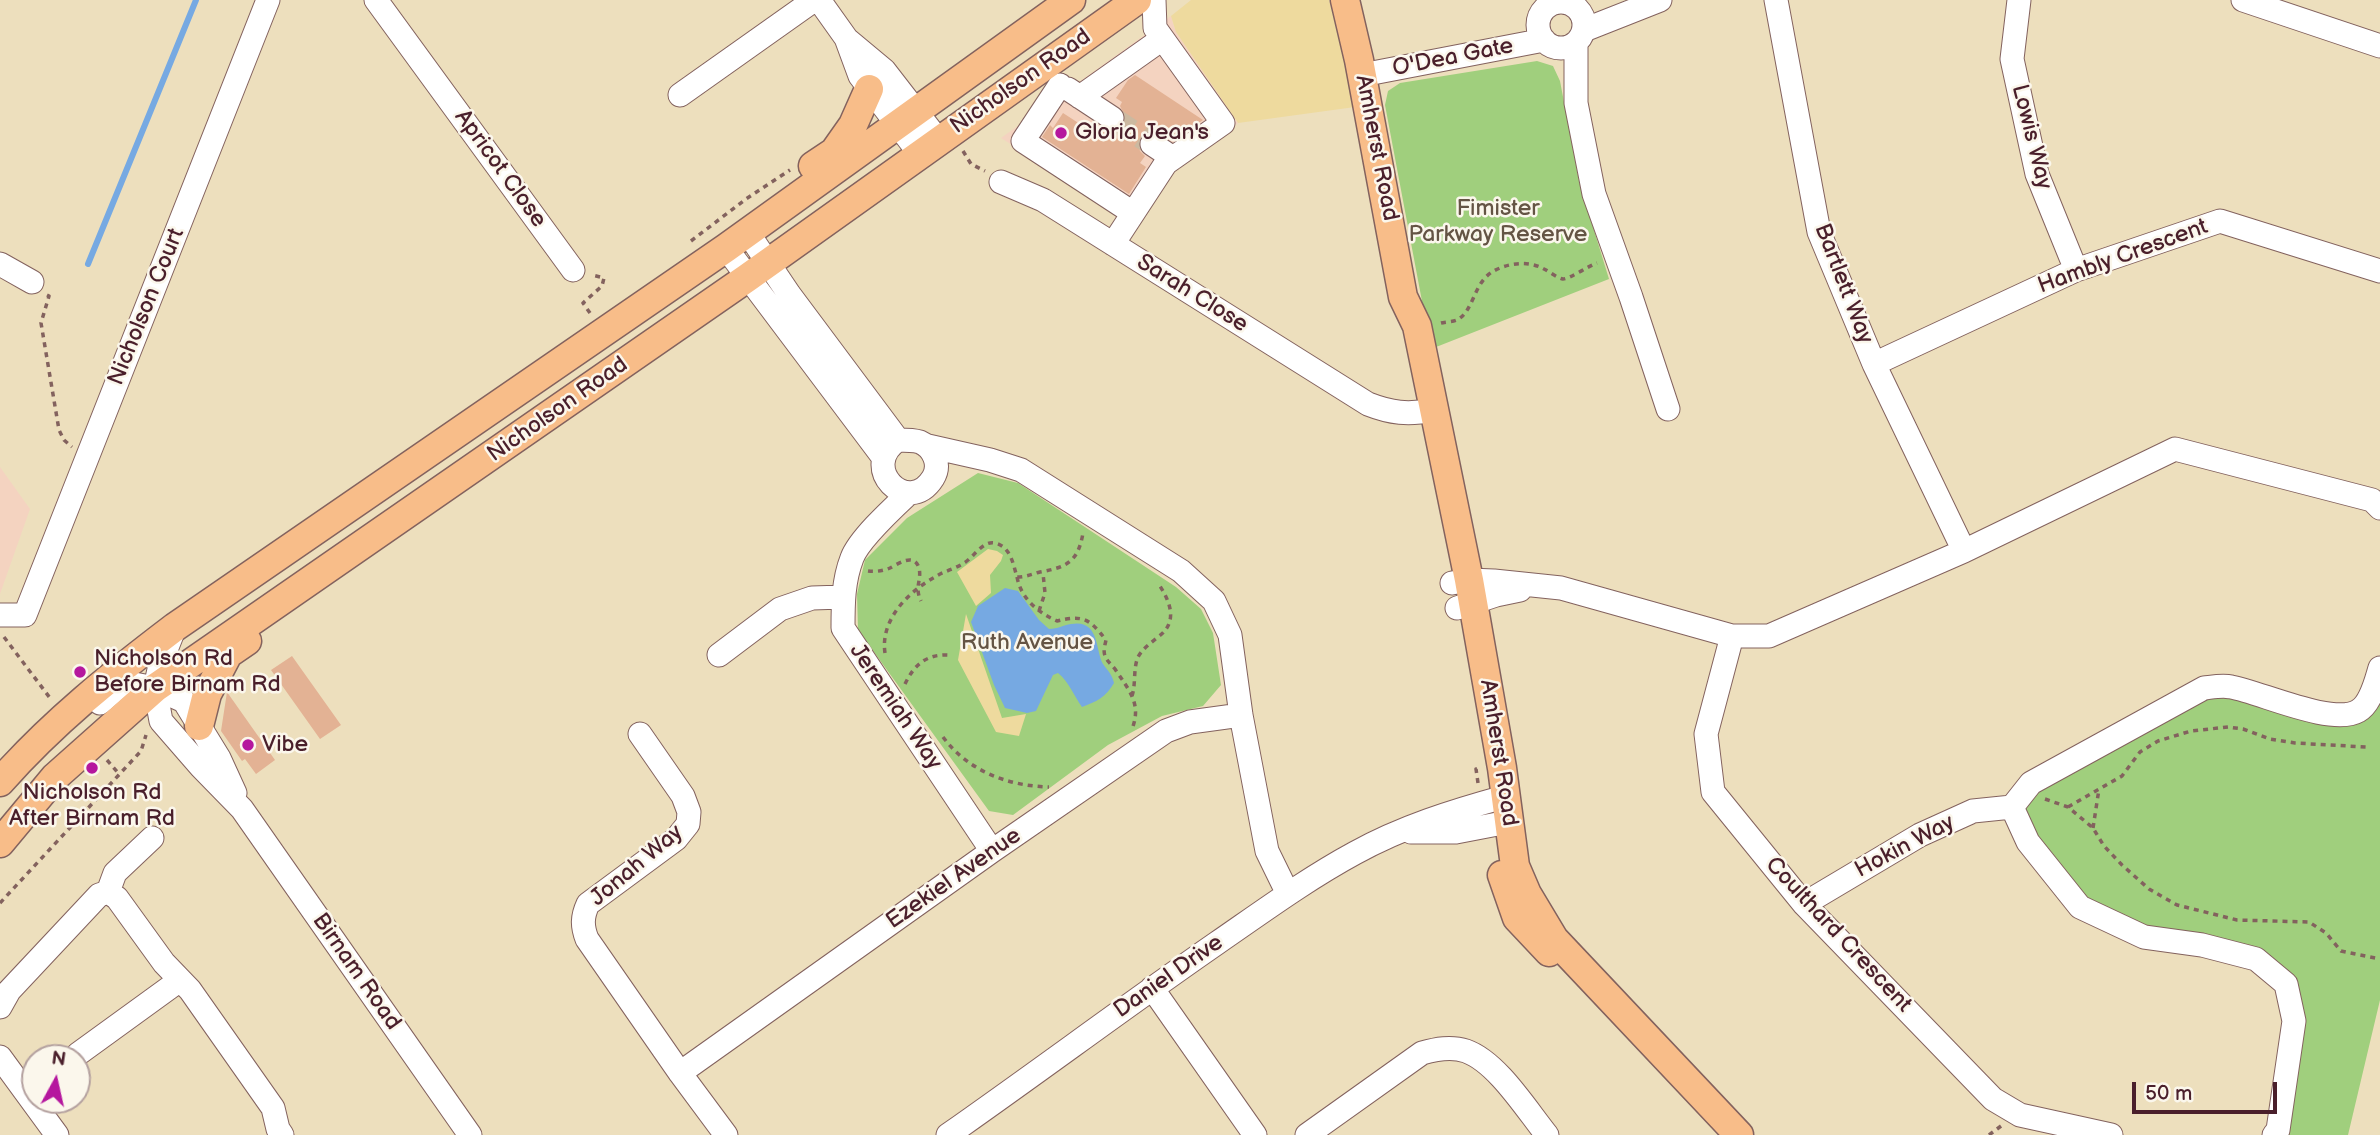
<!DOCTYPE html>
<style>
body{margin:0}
#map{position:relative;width:2380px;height:1135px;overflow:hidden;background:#eddfbd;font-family:"Balsamiq Sans",sans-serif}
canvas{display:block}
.north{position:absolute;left:21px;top:1044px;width:70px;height:70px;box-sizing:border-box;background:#fbf7ec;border:2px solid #b4a19f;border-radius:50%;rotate:8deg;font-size:19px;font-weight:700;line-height:28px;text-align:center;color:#4a1f2b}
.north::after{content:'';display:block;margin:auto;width:24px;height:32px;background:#b5179e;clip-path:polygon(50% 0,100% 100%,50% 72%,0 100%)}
.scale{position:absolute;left:2132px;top:1082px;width:145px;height:32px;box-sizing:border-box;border:4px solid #4a1f2b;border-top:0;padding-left:9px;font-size:21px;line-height:24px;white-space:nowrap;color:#4a1f2b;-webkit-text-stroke:5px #fbf7ec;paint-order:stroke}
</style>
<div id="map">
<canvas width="2380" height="1135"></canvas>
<div class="north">N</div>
<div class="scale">50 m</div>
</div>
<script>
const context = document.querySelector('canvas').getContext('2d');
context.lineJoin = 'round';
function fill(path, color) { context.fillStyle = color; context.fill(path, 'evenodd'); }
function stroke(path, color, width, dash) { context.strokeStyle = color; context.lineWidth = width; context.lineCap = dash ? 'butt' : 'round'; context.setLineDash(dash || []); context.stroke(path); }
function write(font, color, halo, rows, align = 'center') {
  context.font = font + ' "Balsamiq Sans",sans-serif'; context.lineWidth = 5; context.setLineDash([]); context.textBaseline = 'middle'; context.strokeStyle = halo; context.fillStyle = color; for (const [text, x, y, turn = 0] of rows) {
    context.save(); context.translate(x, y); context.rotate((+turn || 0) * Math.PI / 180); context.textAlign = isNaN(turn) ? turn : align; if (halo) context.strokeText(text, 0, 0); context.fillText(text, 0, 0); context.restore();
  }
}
fill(new Path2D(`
 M1171 16 1176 32 1238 123 1177 165 1137 224 1001 138Z
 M0 467 30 509 0 594Z`), '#f4d3c0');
fill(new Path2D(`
 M1537 61 1553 66 1560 81 1579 181 1609 279 1431 349 1385 105 1388 91 1400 83Z
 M978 473 1018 483 1176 587 1201 609 1213 633 1221 685 1203 706 1162 716 1108 745 1013 815 989 811 858 630 857 594 865 560 907 518Z
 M2380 679V1000L2348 1135H2286L2298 1020 2257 955 2144 933 2081 905 2017 808 2032 786 2204 698 2224 694 2350 723Z`), '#a0cf7d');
fill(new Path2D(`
 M1191 0H1329L1355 107 1238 123 1176 32 1171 16Z
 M988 549 997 551 1003 555 1001 561 990 575 991 593 976 606 957 572Z
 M966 614 1002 718 1026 714 1019 736 996 732 958 660Z`), '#eeda9e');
fill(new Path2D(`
 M1005 588 1018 591 1039 620 1049 629C1058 629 1063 625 1071 624 1100 619 1095 650 1103 664 1108 671 1112 674 1114 683 1106 697 1096 702 1082 707 1074 696 1069 682 1058 673L1053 675 1036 711 1027 713 1005 708 994 685 971 622 978 606Z`), '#76a9e2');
stroke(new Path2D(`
 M88 264 196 0`), '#76a9e2', 6);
fill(new Path2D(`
 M1135 75 1203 120 1177 138 1163 128 1160 133 1152 130 1141 136 1138 144 1140 151 1145 156 1140 163 1146 167 1129 194 1042 137 1050 125 1053 128 1063 113 1100 137 1104 130 1112 132 1119 130 1124 125 1126 118 1120 106 1122 102 1116 98 1128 80Z
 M292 656 341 725 320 739 271 670Z
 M227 692 275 760 256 774 245 759 242 761 221 731Z`), '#e3b294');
stroke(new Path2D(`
 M1112 118 1152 144`), '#ccb9a0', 23, [23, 11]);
const minor = new Path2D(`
 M376 0 573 270
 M819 0 846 38 860 76 920 154
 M1776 0 1819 232 1874 364 1964 551
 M2019 0 2012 59 2037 174 2076 270
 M2243 0 2380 46
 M1538 25a23 23 0 1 1 46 0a23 23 0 1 1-46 0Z
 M1584 30 1660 0
 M848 40 884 70 939 141
 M1576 43V103L1594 194 1631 297 1668 409
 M1362 75 1544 40
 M1060 85 1023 141 1133 213
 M1068 89 1112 118
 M680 95 814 0
 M1080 97 1162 39
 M1152 144 1173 158
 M1001 182 1043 200 1368 404C1391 413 1408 415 1433 410
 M748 233 789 294 898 440
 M1113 244 1166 163 1223 123 1155 28 1154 0
 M726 248 883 457
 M0 264 32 282
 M1874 364 2076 270 2220 221 2380 271
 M898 440C906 440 913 440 920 442 934 448 941 465 933 478 908 518 858 467 898 440Z
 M928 446 990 460 1021 470 1181 571 1214 601 1230 635 1241 715 1267 851 1288 894
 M909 493C893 508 859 539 852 558 843 581 843 605 843 628L992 851
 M1452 583 1469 580 1494 581 1561 588 1732 636H1769L1964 551 2175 449 2372 500 2380 508
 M1457 608 1496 595 1520 590
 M0 615H25L268 0
 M175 627 160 665 155 688 161 721 201 767 242 809 470 1135
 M1732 636 1706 734 1713 792 1804 904 1993 1099 2020 1115 2111 1135
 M719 655 780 609 812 598 843 597
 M100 703 121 685 129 683 155 688 184 701 219 758 235 793
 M640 734 683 796 689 812 688 824 676 839 588 904C582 917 582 926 587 939L680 1073 726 1135
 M2012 807 2028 842 2080 907 2144 937 2202 945 2256 959 2286 984 2294 1021 2278 1130 2274 1135
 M2012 807 2031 783 2204 688C2213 687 2223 685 2231 687 2260 692 2332 726 2358 711 2371 704 2376 681 2380 668
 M1411 832H1456L1508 822
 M108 892 115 873 152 838
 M1804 904 1920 835 1973 811 2012 807
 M1152 988 1255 1135
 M0 1007 9 991 99 895 108 892 117 898 164 963 190 990 273 1108 278 1129 282 1135
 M78 1054 180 980
 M0 1057 57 1135
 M680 1073 992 851 1166 731 1190 722 1241 715
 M948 1135C1038 1072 1126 1006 1217 943 1262 912 1307 879 1355 853 1402 827 1453 811 1504 797
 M1307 1135 1422 1053C1436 1049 1451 1046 1466 1051 1497 1062 1526 1109 1547 1135`);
const major = new Path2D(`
 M1345 0 1359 60 1403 297 1417 326 1469 580 1502 768 1515 866 1527 894 1554 939 1739 1135
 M813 166 834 152 853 125 869 89
 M199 726 207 694 228 654 247 641
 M0 782C52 723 113 674 175 627L726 248 1071 0
 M0 843 55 777 155 688 747 278 1137 0
 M1502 875 1517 918 1549 952`);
stroke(minor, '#83625e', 25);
stroke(major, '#83625e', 31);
stroke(new Path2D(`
 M963 151 971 164 985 171
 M691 241 746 199 790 170
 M47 295 49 296 41 323 59 430 64 440 72 447
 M590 313 583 303 602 286 604 278 592 275
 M1441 323C1445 322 1452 322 1457 320 1474 311 1473 284 1492 272 1507 263 1528 260 1544 269 1550 272 1557 278 1563 279 1570 279 1588 266 1597 263
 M868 571C875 572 883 571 890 568 898 564 914 552 919 568 922 580 914 587 921 601
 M1017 577C1021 598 1037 612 1057 621 1083 615 1089 618 1106 640 1105 645 1103 651 1105 656 1107 661 1111 664 1115 669 1129 690 1142 704 1132 729
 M1039 611 1045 593 1043 573
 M4 637 50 698
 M885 653C880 620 908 592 935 577 944 571 955 569 964 563 973 558 983 540 995 543 1011 547 1013 564 1017 577 1026 577 1032 574 1040 572 1067 567 1078 562 1083 533
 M905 684C914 665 926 654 949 655
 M1132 696C1136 684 1133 669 1138 657 1143 648 1151 643 1158 637 1179 622 1170 601 1158 583
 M943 737C968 771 1008 786 1049 787
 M107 760 120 775
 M1478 783 1476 769H1479
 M2045 799 2068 807 2093 828 2104 846 2122 865 2149 889 2177 905 2237 920 2309 922 2326 933 2341 951 2380 959
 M2068 807 2122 776 2140 752 2158 741 2191 731 2228 727 2243 729 2270 739 2295 743 2366 747
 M2093 828 2099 789
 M0 903 141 751 146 735
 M1989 1135 2001 1126`), '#83625e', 3.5, [5, 5]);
stroke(minor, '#fff', 23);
stroke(major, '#f8bd89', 28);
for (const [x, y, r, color] of [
 [1061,133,7,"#b5179e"],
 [80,672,7,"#b5179e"],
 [248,745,7,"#b5179e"],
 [92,768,7,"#b5179e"]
]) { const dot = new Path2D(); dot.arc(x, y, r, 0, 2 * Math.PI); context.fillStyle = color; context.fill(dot); stroke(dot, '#fbf7ec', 2.5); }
write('23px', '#4a1f2b', '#fbf7ec', [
 ["O'Dea Gate",1453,58,-11],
 ["Nicholson Road",1021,82,-35],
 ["Lowis Way",2031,137,76],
 ["Amherst Road",1376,148,79],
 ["Apricot Close",500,169,54],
 ["Hambly Crescent",2123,257,-20],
 ["Bartlett Way",1843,284,69],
 ["Sarah Close",1192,294,32],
 ["Nicholson Court",147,307,-68],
 ["Nicholson Road",558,410,-35],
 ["Jeremiah Way",895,707,56],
 ["Amherst Road",1498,753,81],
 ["Hokin Way",1905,847,-28],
 ["Jonah Way",637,866,-40],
 ["Ezekiel Avenue",954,879,-35],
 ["Coulthard Crescent",1838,935,47],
 ["Birnam Road",356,972,55],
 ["Daniel Drive",1169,977,-35]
]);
write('23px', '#4a1f2b', '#fbf7ec', [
 ["Gloria Jean's",1075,133],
 ["Nicholson Rd",94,659],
 ["Before Birnam Rd",94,685],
 ["Vibe",262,745],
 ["Nicholson Rd",92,793,"center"],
 ["After Birnam Rd",92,819,"center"]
], 'left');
write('23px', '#645444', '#fbf7ec', [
 ["Fimister",1498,209],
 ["Parkway Reserve",1498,235],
 ["Ruth Avenue",1027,643]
]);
</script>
